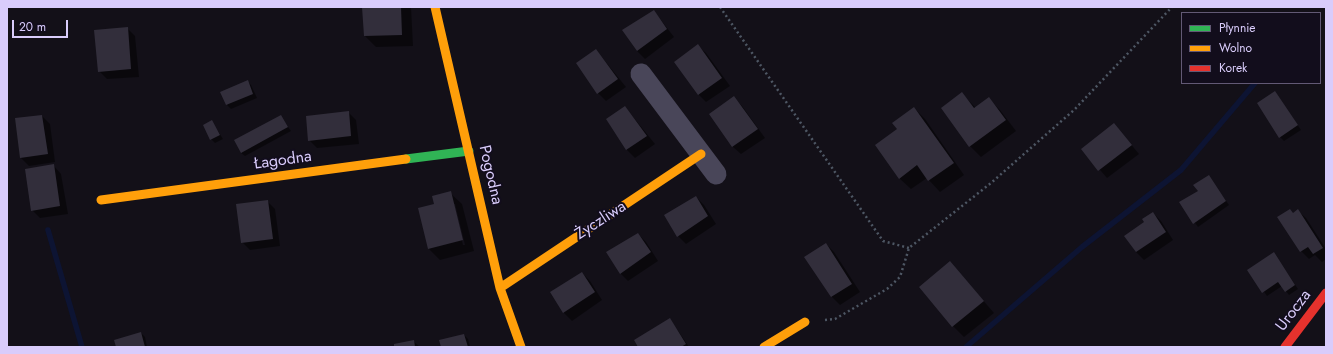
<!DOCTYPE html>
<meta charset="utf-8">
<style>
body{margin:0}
#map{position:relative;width:1333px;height:354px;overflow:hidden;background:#131018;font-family:Jost,sans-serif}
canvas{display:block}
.frame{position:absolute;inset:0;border:8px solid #d9ccfb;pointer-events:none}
.legend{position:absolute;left:1181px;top:12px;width:140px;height:72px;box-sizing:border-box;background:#120d1c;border:1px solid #625975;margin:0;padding:5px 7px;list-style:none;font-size:12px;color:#d9ccfb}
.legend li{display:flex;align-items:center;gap:8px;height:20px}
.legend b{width:20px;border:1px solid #625975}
.scale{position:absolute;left:12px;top:20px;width:56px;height:18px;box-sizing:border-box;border:2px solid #d9ccfb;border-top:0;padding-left:5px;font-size:12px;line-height:14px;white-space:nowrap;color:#d9ccfb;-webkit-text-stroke:3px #120d1c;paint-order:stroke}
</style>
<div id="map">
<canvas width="1333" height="354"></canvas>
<div class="frame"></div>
<ul class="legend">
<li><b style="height:5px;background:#30b455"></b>Płynnie</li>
<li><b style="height:5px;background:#ff9f0a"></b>Wolno</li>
<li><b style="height:5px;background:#e5322d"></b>Korek</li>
</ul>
<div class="scale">20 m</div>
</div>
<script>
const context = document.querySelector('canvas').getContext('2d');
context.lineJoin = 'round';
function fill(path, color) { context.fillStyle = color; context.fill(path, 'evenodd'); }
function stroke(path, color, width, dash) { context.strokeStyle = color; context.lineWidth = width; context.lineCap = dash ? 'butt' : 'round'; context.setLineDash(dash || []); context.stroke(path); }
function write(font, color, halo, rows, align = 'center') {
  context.font = font + ' Jost,sans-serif'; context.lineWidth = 4; context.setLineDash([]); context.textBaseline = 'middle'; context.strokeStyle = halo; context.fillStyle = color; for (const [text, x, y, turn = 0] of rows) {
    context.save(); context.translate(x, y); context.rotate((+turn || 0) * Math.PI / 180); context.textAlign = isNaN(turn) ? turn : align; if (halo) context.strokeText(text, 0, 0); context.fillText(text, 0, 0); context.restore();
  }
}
fill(new Path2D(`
 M363 7H411L413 46 376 47 365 36Z
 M654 11 674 37 645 59 637 51 623 31Z
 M127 28 135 36 139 77 107 79 99 71Z
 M698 46 706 53 730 86 706 102 698 94Z
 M596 50 626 87 606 101 598 93Z
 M247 81 251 85 257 98 231 109 227 105Z
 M1275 92 1301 130 1284 141 1280 137Z
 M962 94 976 108 989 99 1000 110 1016 131 981 157 970 146Z
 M734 98 742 106 765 138 741 154 733 147 710 114Z
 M625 107 655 144 635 158 627 150 607 120Z
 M914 108 925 119 964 175 940 192 927 178 911 189 899 178 898 129Z
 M348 112 356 120 359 144 317 148 309 140Z
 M42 116 50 124 55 162 29 166 21 158Z
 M280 116 291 131 245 156 241 153Z
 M212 122 223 139 215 143 211 139Z
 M1114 124 1139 154 1107 178 1082 149Z
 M53 165 61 174 68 214 40 218 32 210Z
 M1208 176 1229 205 1198 227 1181 203 1199 191Z
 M450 193 462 204 474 251 440 260 429 249 435 205ZM453 204H455L465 245H463Z
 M696 197 704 205 716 224 686 244 678 236Z
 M267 201 275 209 280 246 250 250 242 242Z
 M1298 211 1306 218 1326 249V259L1322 262 1315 255 1309 259 1301 251 1293 214Z
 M1153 213 1161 221 1173 240 1144 260 1136 252 1146 222Z
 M638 234 646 242 658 261 628 281 620 273 607 252Z
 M826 244 834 252 860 292 840 305 832 297 806 257Z
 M1274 254 1298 289 1289 295 1282 286 1267 296 1249 270Z
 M950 262 994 313 964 337 953 326Z
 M582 273 590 281 602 300 572 321 564 313 551 292Z
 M670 319 689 347H639Z
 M141 333 145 337 147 347H117Z
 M464 335 468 339 470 347H442Z
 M413 341 420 347H395Z`), '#0007');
stroke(new Path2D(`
 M48 230 82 347
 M966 347 1082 247 1181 170 1255 83`), '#0d1433', 5.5);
fill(new Path2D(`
 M362 7H401L402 35 364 36Z
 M654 10 667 29 637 51 622 30Z
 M128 27 131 69 98 72 94 30Z
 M698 44 722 78 698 95 674 62Z
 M596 49 618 79 597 94 576 63Z
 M248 80 253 94 226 105 220 92Z
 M1275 91 1298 125 1279 138 1257 103Z
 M962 92 974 108 989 97 1006 120 969 147 941 108Z
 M734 96 758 129 732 147 709 114Z
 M625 106 647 136 626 150 606 119Z
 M914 107 954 163 928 181 917 165 899 179 875 145 897 129 892 123Z
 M349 111 351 136 308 141 306 116Z
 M42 115 48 154 20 158 15 118Z
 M281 115 288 127 241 153 234 140Z
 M212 120 220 135 210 140 203 125Z
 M1114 123 1132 145 1098 171 1081 149Z
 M54 164 60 206 31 211 25 169Z
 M1209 175 1226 201 1193 224 1179 202 1198 191 1193 185Z
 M451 191 463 240 428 249 418 208 434 204 432 196Z
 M696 196 708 216 677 237 664 215Z
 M268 200 273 239 241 243 236 204Z
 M1290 209 1293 213 1298 209 1323 248 1313 254 1308 247 1300 252 1277 217Z
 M1153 212 1166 232 1136 252 1124 236 1144 222 1142 219Z
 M638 233 651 252 620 274 606 252Z
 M826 243 852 284 831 297 804 257Z
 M1274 252 1295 285 1285 292 1278 282 1262 293 1247 270Z
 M950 261 984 301 952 327 919 287Z
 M582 272 595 292 563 313 550 292Z
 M670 318 686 344 681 347H638L634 340Z
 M141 332 145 347H116L114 340Z
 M464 334 468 347H441L439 340Z
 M414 340 415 347H394V344Z`), '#322e3b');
stroke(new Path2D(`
 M720 7 883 241 909 248
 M825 320 835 319 887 289 900 277 909 248 991 183 1074 110 1172 7`), '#4e5764', 2.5, [2, 3]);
stroke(new Path2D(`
 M641 74 716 174`), '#494659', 21);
stroke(new Path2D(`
 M406 159 469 151`), '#30b455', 9);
stroke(new Path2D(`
 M435 7 500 288 521 347
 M101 200 406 159
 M500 288 701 154
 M764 347 805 322`), '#ff9f0a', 9);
stroke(new Path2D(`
 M1285 347 1326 293`), '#e5322d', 9);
write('16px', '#d9ccfb', '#120d1c', [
 ["Łagodna",283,161,-8],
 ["Pogodna",490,175,77],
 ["Życzliwa",601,221,-33],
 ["Urocza",1294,311,-53]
]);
</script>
